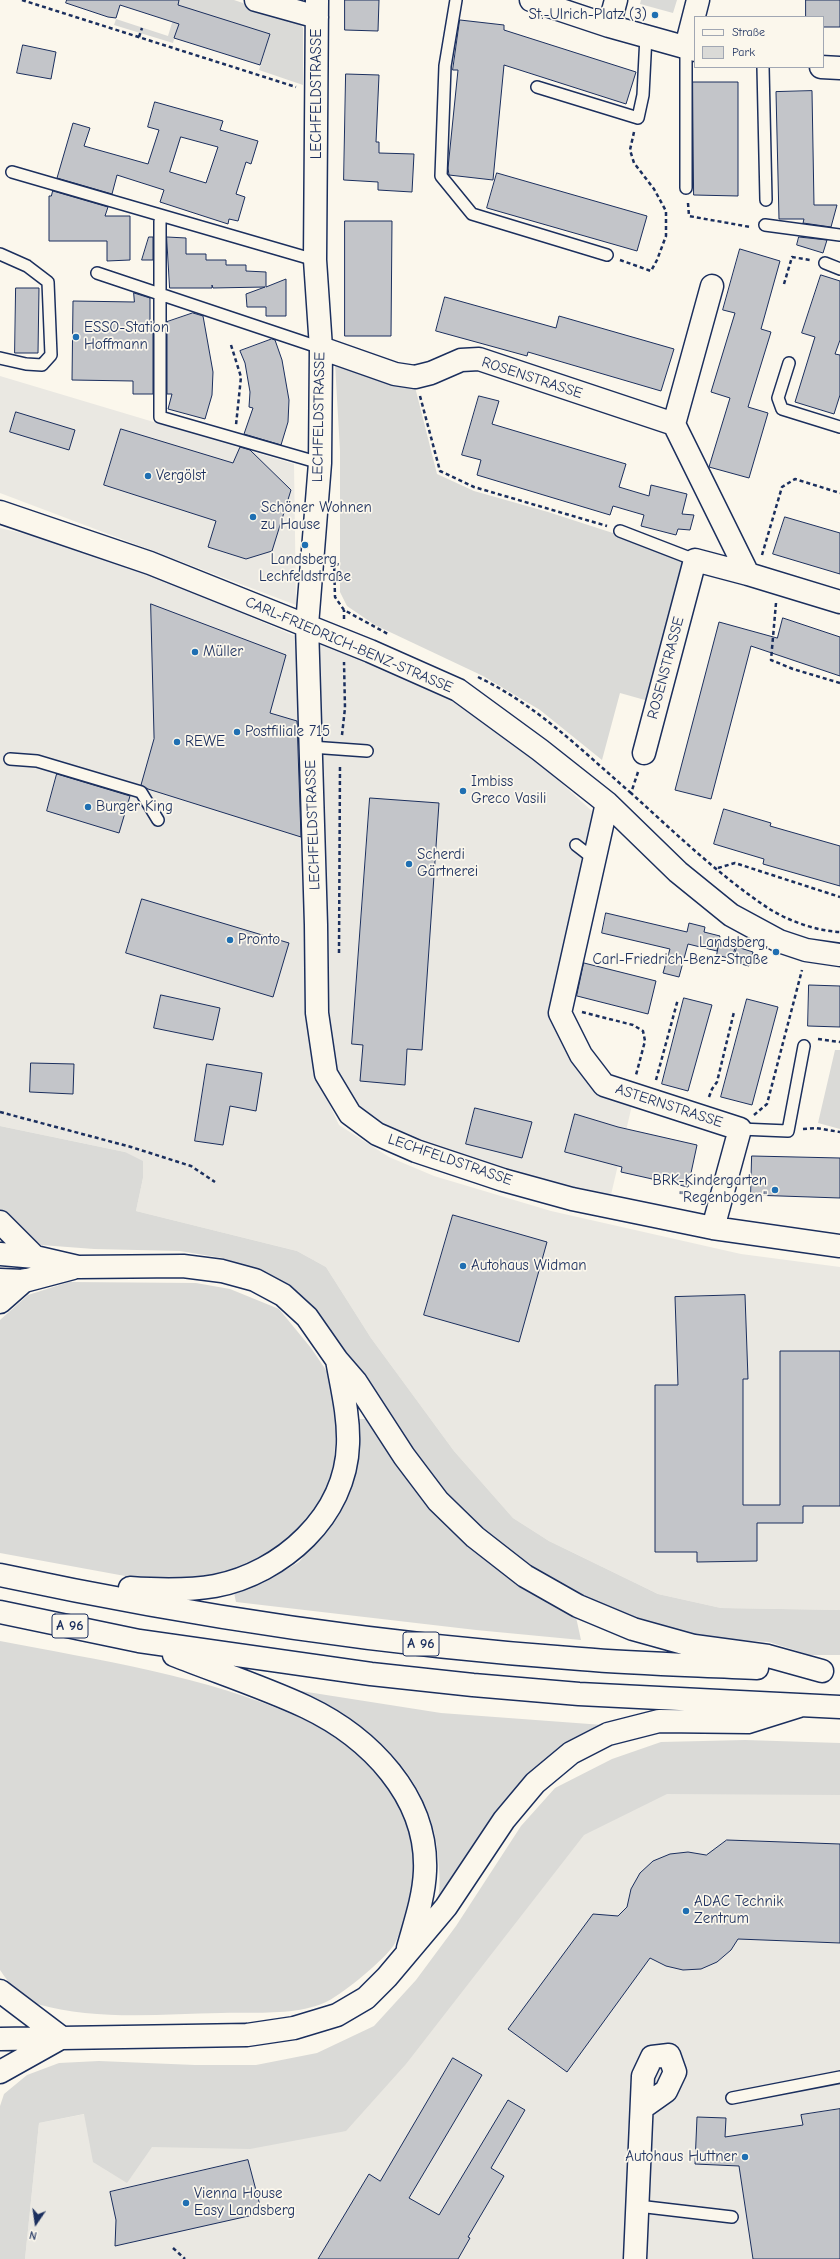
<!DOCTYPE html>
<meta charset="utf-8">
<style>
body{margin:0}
#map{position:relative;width:840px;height:2259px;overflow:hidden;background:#fbf7ec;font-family:"Comic Neue",sans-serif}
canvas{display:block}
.legend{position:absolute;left:694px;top:16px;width:130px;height:52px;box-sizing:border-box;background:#fbf7ec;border:1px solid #a1a7b3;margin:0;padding:5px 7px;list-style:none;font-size:12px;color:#1b2f5e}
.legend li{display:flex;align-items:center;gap:8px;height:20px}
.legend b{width:20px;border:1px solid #a1a7b3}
.north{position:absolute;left:16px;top:2203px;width:40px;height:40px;-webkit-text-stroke:3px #fbf7ec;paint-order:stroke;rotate:193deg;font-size:11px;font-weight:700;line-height:16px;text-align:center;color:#1b2f5e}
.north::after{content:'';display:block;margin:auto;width:14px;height:18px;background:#1b2f5e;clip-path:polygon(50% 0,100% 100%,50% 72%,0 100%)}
</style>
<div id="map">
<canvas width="840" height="2259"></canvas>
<ul class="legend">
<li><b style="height:5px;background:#fbf7ec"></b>Straße</li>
<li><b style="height:11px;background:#dadad7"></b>Park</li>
</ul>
<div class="north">N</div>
</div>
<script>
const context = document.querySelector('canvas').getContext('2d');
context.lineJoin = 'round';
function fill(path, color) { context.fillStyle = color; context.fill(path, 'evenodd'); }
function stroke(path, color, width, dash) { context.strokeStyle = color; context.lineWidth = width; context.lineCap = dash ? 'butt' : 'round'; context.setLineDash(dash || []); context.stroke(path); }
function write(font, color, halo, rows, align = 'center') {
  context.font = font + ' "Comic Neue",sans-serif'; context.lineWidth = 3.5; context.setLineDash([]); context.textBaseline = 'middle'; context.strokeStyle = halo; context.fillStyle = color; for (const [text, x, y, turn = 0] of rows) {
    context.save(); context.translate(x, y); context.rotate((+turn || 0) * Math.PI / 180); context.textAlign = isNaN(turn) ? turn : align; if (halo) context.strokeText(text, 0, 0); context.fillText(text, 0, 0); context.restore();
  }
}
fill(new Path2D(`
 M0 376 294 464 296 605 0 493Z
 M0 528 54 541 139 569 297 637 319 1082 339 1125 389 1157 434 1176 551 1211 741 1254 840 1267V1610L721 1608 658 1594 549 1541 513 1518 454 1451 371 1338 326 1267 297 1251 136 1211 143 1178 125 1152 0 1126Z
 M316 640 373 663 452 701 534 758 594 813 553 1017 633 1101 610 1199 417 1145 355 1109 332 1070 322 1012Z
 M664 1767 840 1768V2259H25L39 2123 389 2054 561 1816Z`), '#eae8e2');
fill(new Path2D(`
 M179 0H234L299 22 303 28V85L259 70 270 35 184 8 173 43 114 25 116 19 168 36Z
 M641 0H677L673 13 640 4Z
 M335 363 414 383 437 474 474 491 548 512 619 535 688 562 652 702 620 693 602 760 540 710 483 676 375 625 347 606 340 592V451Z
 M835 1050H840V1129L818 1123Z
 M0 1126 125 1152 143 1161V1178L136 1211 297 1251 326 1267 371 1338 454 1451 513 1518 549 1541 658 1594 721 1608 840 1610V1655H810L769 1642 694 1638 640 1621 584 1600 532 1572 446 1498 288 1287 254 1268 222 1258 180 1251 94 1249 41 1245 0 1214Z
 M69 1282 196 1283 230 1289 279 1309 311 1348 330 1376 337 1418 333 1472 322 1499 305 1524 280 1548 252 1566 214 1578 163 1583 0 1553V1320L28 1295Z
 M359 1419H369L519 1583 576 1617 581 1640 476 1630 236 1602 234 1593 263 1583 299 1562 326 1531 344 1502Z
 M0 1641C98 1660 207 1676 298 1717 339 1735 393 1777 409 1820 416 1839 414 1861 414 1881 414 1895 401 1933 394 1945 385 1959 344 1993 328 2001 299 2016 253 2012 221 2013 161 2014 96 2021 37 2004 22 2000 8 1982 0 1970Z
 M288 1689 441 1713 603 1725 567 1748 446 1900 438 1898C441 1885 439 1870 438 1856 435 1813 410 1765 374 1740 347 1721 316 1706 288 1689Z
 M745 1740 840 1743V1795L667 1794 584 1835 406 2064 346 2131 250 2149 152 2147 127 2183 93 2162 84 2114 39 2123 25 2259H0V2106L4 2094 27 2075 59 2063 99 2061 195 2065H256L317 2053 374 2026 416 1980 456 1926 521 1826 555 1788 612 1759 661 1742Z`), '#dadad7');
const building = new Path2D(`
 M67 0H179L178 5 270 34 260 65 174 38 179 24 120 5 116 18 108 17 66 3Z
 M345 0H379L378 31 345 30Z
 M806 0H840V27H823V17H806Z
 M460 20 504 25V30L636 72 626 104 504 65 493 180 449 175 448 168 458 70H453Z
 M23 45 56 52 51 79 17 73Z
 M346 74 379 75 376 142H379V153L414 154 412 192 378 190V182L344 180Z
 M693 82H738V196L694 195Z
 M812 91 814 205H837L831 227 803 223 804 219H779L776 92Z
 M155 102 223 121 220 130 258 141 251 164 246 162 236 194 245 197 238 221 229 219 228 224 160 202 164 190 117 175 112 194 57 178 73 123 90 128 84 146 148 164 159 130 148 127ZM181 137 218 147 206 183 170 172Z
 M497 173 647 216 637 251 487 208Z
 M53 191 108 207 105 216H130V260L107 261V241H49V196H51Z
 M345 221H392L391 336H345Z
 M149 237H153V260H142Z
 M167 237 186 238V254H206V260H226V265H246V271L266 272V287L286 279V316H266V307H247L246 294 265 287 213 288 212 285V288H170Z
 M799 237 827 240 823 253 797 245Z
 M740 249 780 261 761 329 771 332 748 407 768 413 749 478 709 467 730 398 711 392 735 313 723 310Z
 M821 275 840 281V340L835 354 840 355V395L834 414 795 402 815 337 802 333Z
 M16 288H39L38 353H15Z
 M134 293 150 298V328L153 327V394H133V381L72 380 73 301 134 302Z
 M445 297 556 328 559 316 674 349 661 391 528 352 527 356 436 331Z
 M193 313 203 316 213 372 212 395 205 419 168 409 172 394H167V322Z
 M272 339 275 340 282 360 289 400 288 422 281 445 244 434 253 408 249 407 250 392 245 363 240 351Z
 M479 396 499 401 492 424 626 464 619 487 649 496 651 485 687 494 682 514 694 515 690 530 678 529 676 535 641 526 644 515 613 506 610 515 477 475 481 460 462 455Z
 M16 412 75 430 69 450 10 432Z
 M121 429 233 463 240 447 250 450 291 490 272 551 246 559 208 547 216 521 104 485Z
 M785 517 840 533V574L773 554Z
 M151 604 286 655 270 713 297 721 301 837 148 789 141 785 154 739Z
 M783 618 840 637V676L751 646 711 799 675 790 719 622 777 638Z
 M57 774 130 796 119 833 47 811Z
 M370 798 439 803 422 1050 407 1049 405 1085 360 1081 363 1045 352 1044Z
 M724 809 771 823 770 826 840 846V886L763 864 764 859 714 844Z
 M142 899 289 943 273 997 126 953Z
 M606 913 687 932 689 923 705 927 704 932 720 936 717 951 688 944 679 977 663 973 670 949 602 933Z
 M720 940 736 944 732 959 717 955Z
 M737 947 753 952 749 966 733 962Z
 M584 963 656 981 648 1014 577 996Z
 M809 985 840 986V1027L808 1026Z
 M161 995 220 1008 213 1040 154 1028Z
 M684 998 712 1005 688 1091 662 1084Z
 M747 999 778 1007 752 1105 721 1097Z
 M31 1063 74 1064 73 1094 30 1092Z
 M207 1064 262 1073 256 1111 230 1106 223 1145 195 1141Z
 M475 1108 532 1122 522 1158 466 1144Z
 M575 1114 618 1127 697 1145 688 1187 621 1172 622 1167 565 1152Z
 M752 1156 840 1158V1198L751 1195Z
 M453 1215 547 1242 519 1342 424 1315Z
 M745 1295 748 1379H743V1505H780V1351H840V1506H803V1523H757V1561L697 1562V1552H655V1385H678L675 1297Z
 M727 1840 840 1844V1943L738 1939 731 1950 717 1962 701 1969 683 1970 666 1966 650 1958 567 2072 508 2029 593 1914 618 1916 627 1907 631 1889 640 1873 653 1861 670 1854 688 1852 706 1855Z
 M453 2058 482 2075 409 2198 439 2215 508 2100 525 2110 491 2168 504 2176 468 2237 470 2238 458 2259H318L369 2174 380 2181Z
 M840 2109V2259H753L739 2166 695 2164 697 2117 726 2118 725 2137 803 2125 801 2115Z
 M248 2160 262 2213 115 2246 116 2220 110 2192Z`);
fill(building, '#c3c5c9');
stroke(building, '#1b2f5e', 1);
const lane = new Path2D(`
 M456 0 445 66 441 176 472 214 607 255
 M686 47V188
 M763 67 766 200
 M537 87 638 118 643 95 646 36
 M12 172 315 260
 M160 221V417L320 463
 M765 225 840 235
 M0 254 27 266 48 282 51 355 42 365 26 364 0 358
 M825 263 840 269
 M97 273 321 348
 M789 363 778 398 782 409 840 427
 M620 531 695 560
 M311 747 367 751
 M10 759 37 761 141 792 158 820
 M576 845 594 859
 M740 1129 788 1131 804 1046
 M732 2098 840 2077
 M638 2206 732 2217`);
const street = new Path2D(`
 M256 0 317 17
 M317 0 315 260 321 348 320 463 307 625 316 925 317 1013 326 1074 350 1114 377 1134 416 1151 503 1180 572 1199 713 1228 840 1246
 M531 0 609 26 695 50
 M609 26 616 0
 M686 47 698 0
 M821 67 840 68
 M321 348 395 374 415 377 431 373 461 360 479 359 674 424 748 574 840 602
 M674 424 712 286
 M0 512 150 563 370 651 458 690 540 750 607 803 678 872 731 915 779 941 806 950 840 955
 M644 753 695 560 748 574
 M607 803 560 1013 581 1055 604 1085 740 1129 713 1228
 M635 2259 643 2076 652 2057 669 2055 675 2072 666 2091 642 2108`);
const highway = new Path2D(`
 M0 1222 35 1257
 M0 1254 35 1257 78 1267 183 1266 222 1271 255 1280 283 1295 307 1317 337 1360 356 1382 404 1456 438 1501 475 1537 525 1576 578 1606 633 1629 694 1646 768 1656 822 1671
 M0 1280 24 1281 73 1268
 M0 1302 25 1280
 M0 1575C191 1616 385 1645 581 1659 639 1664 698 1665 757 1668
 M130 1588C158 1590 187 1591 215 1586 282 1573 346 1516 348 1444 349 1416 342 1388 337 1360
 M0 1612 139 1641 371 1674 473 1685 579 1694 840 1707
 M174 1655C217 1672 263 1687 306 1707 369 1737 428 1796 425 1871 424 1897 415 1923 408 1948
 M0 1991 62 2038
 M0 2039 247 2035 294 2028 337 2015 366 1998 387 1977 446 1907 504 1820 535 1783 571 1753 608 1734 659 1721 748 1722 799 1706
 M0 2072 59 2039`);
stroke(lane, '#1b2f5e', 14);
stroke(street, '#1b2f5e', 25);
stroke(highway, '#1b2f5e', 25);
stroke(new Path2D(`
 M22 0 296 87
 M139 37 142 28
 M688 203 689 216 750 227
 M620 260 651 271 657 260 666 236V211L654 189 634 163 630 150 634 132
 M784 284 792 257 810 260
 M231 345 241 377 236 425
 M420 396 440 471 474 487 607 526
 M762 555 782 487 795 479 840 493
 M334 560 335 597 344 610 388 634
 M776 603 771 660 793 669 840 683
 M344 619V610
 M478 677C538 706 581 750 631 793
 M342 735 345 708 344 662
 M638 772 631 793C673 831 721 877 768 908 788 921 817 931 840 932
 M718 868 735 863 840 897
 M339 953 340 764
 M582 1012 633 1025 643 1031 645 1041 636 1075
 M818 1039 840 1042
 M656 1080 678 999
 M709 1097 712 1089 717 1082 734 1012
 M0 1112 131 1147 191 1166 215 1182
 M754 1115 767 1104 802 970
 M803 1129 816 1128 840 1132
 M173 2248 185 2259`), '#1b2f5e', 2.5, [4, 3]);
stroke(lane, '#fbf7ec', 11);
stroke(street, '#fbf7ec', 22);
stroke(highway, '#fbf7ec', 22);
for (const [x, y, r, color] of [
 [655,15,4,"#1f6fb2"],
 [76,337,4,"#1f6fb2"],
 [148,476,4,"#1f6fb2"],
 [253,517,4,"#1f6fb2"],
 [305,545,4,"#1f6fb2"],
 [195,652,4,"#1f6fb2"],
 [237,732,4,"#1f6fb2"],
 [177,742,4,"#1f6fb2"],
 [463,791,4,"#1f6fb2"],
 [88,807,4,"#1f6fb2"],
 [409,864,4,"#1f6fb2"],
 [230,940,4,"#1f6fb2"],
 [776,952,4,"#1f6fb2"],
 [775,1190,4,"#1f6fb2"],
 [463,1266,4,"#1f6fb2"],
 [686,1911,4,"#1f6fb2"],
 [745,2157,4,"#1f6fb2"],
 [186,2203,4,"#1f6fb2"]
]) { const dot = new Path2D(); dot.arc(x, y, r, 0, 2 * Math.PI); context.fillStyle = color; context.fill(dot); stroke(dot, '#fbf7ec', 1.5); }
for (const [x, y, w] of [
 [70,1626,36],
 [421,1644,36]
]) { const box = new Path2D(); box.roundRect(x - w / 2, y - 12, w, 24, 3); context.fillStyle = '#fbf7ec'; context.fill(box); stroke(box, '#1b2f5e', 1); }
write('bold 14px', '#1b2f5e', null, [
 ["A 96",70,1626],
 ["A 96",421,1644]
]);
write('15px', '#1b2f5e', '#fbf7ec', [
 ["St.-Ulrich-Platz (3)",647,15,"right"],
 ["ESSO-Station",84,328],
 ["Hoffmann",84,345],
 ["Vergölst",156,476],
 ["Schöner Wohnen",261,508],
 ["zu Hause",261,525],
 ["Landsberg,",305,560,"center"],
 ["Lechfeldstraße",305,577,"center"],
 ["Müller",203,652],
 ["Postfiliale 715",245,732],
 ["REWE",185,742],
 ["Imbiss",471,782],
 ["Greco Vasili",471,799],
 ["Burger King",96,807],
 ["Scherdi",417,855],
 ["Gärtnerei",417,872],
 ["Pronto",238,940],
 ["Landsberg,",768,943,"right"],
 ["Carl-Friedrich-Benz-Straße",768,960,"right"],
 ["BRK-Kindergarten",767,1181,"right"],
 ["\"Regenbogen\"",767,1198,"right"],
 ["Autohaus Widman",471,1266],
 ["ADAC Technik",694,1902],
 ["Zentrum",694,1919],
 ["Autohaus Huttner",737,2157,"right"],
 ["Vienna House",194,2194],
 ["Easy Landsberg",194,2211]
], 'left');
write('15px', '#1b2f5e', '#fbf7ec', [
 ["LECHFELDSTRASSE",317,94,-90],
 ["ROSENSTRASSE",532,378,18],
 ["LECHFELDSTRASSE",319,417,-89],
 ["CARL-FRIEDRICH-BENZ-STRASSE",349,645,23],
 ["ROSENSTRASSE",666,668,-75],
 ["LECHFELDSTRASSE",313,825,-92],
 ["ASTERNSTRASSE",669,1106,18],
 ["LECHFELDSTRASSE",450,1160,19]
]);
</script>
